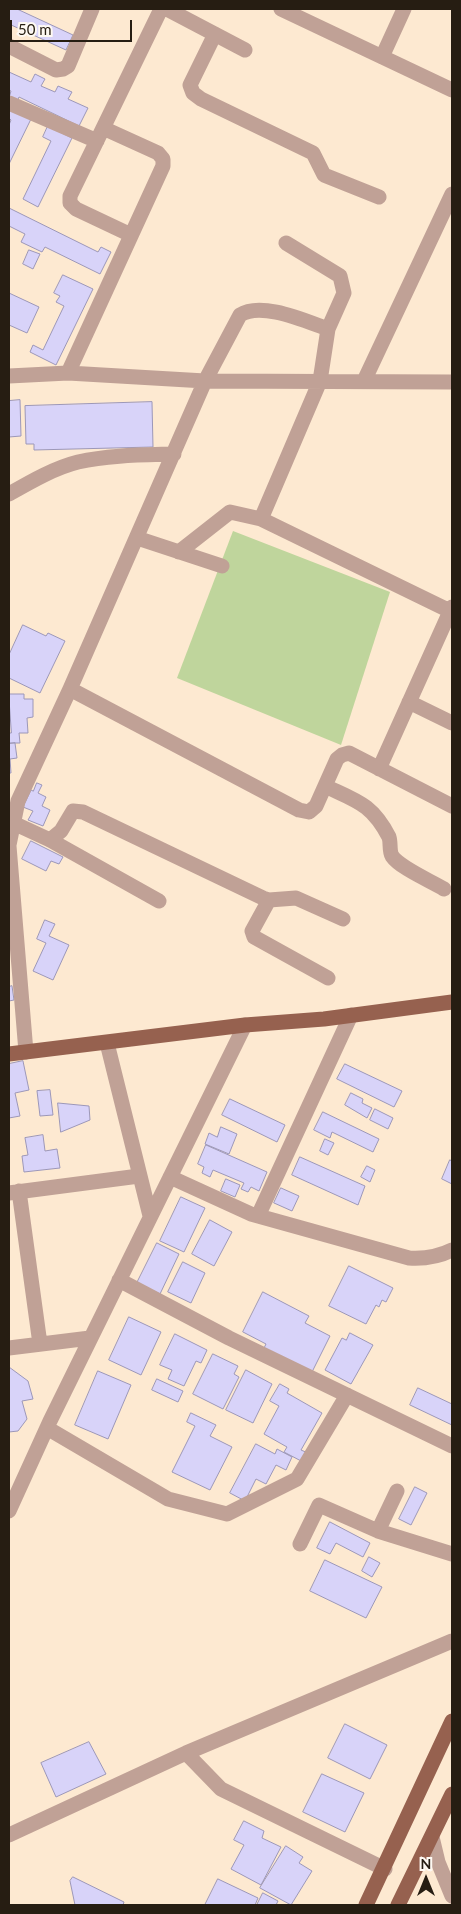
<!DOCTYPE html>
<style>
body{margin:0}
#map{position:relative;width:461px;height:1914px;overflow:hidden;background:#fde9d1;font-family:Lato,sans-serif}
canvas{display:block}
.frame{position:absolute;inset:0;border:10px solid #261d12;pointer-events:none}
.north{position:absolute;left:401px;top:1854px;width:50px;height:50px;-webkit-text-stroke:4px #fef9f3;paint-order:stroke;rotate:0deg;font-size:14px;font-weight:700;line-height:20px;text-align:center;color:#261d12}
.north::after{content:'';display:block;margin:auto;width:18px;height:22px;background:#261d12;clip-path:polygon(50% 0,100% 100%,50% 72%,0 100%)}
.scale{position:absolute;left:10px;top:20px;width:122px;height:22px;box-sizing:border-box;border:2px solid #261d12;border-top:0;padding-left:6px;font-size:15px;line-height:18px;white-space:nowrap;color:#261d12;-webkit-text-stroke:4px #fef9f3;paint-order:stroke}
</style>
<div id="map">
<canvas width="461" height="1914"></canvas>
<div class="frame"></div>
<div class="north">N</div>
<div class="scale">50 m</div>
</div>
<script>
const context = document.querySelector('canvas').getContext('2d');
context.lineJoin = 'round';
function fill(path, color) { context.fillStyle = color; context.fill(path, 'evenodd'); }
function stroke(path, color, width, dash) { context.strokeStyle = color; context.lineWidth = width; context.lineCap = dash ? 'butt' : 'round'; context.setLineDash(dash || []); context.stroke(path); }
fill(new Path2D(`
 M233 531 390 592 341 745 177 678Z`), '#bfd59c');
const building = new Path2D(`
 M9 9H17L73 35 66 50 9 24Z
 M9 72 31 82 35 74 45 79 41 86 55 92 58 86 72 92 68 99 88 108 79 126 19 97 17 102 9 98 11 91 9 90Z
 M9 109 31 119 9 164V125L11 120 9 118Z
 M48 126 72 138 38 207 23 199 51 141 43 137Z
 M9 208 98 252 101 247 111 252 100 274 45 247 42 252 21 242 25 234 9 226Z
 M29 250 40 254 33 269 23 264Z
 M63 275 93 289 56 365 30 352 33 345 43 350 64 306 56 302 60 296 54 293Z
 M9 293 39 307 27 333 9 325Z
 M20 400 21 436 9 437V401Z
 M152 402 153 447 34 450V444H26L25 406Z
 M23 625 46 636 48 633 65 641 40 693 9 678V655Z
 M9 694H24V699H33V717L27 718 28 733H19L20 743H9V733H11Z
 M15 743 17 758 10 759 11 773H9V744Z
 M37 783 42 785 38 793 46 797 42 806 50 810 43 826 28 820 33 811 23 807 31 790 33 791Z
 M31 841 63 857 59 864 51 861 46 871 22 859Z
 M45 920 55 924 49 936 69 945 53 980 33 971 46 943 37 939Z
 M12 986 14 1000 9 1001V987Z
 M23 1061 29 1090 15 1093 20 1116 9 1118V1064Z
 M345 1064 402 1091 394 1107 337 1079Z
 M50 1090 53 1115 40 1116 37 1091Z
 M351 1093 363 1099 362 1103 372 1108 367 1118 345 1105Z
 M230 1099 285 1125 277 1142 222 1115Z
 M58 1103 89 1106 90 1120 61 1132Z
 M375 1109 393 1118 388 1129 370 1120Z
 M323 1112 379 1139 373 1152 332 1132 330 1138 314 1130Z
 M221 1127 237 1134 229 1154 205 1144 209 1133 217 1137Z
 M43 1135 45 1151 57 1149 60 1168 24 1172 22 1156 28 1155 25 1138Z
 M325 1139 334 1143 328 1155 320 1151Z
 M206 1145 267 1172 259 1191 251 1187 248 1192 241 1189 244 1183 213 1170 210 1177 202 1173 204 1167 198 1164Z
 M300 1157 365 1186 358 1205 292 1175Z
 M450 1160 452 1161V1184L442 1179Z
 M367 1166 375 1170 370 1182 361 1177Z
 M226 1179 240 1185 235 1197 221 1191Z
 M281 1188 299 1196 292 1211 274 1203Z
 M181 1197 205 1208 184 1252 160 1241Z
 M210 1220 232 1232 214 1266 192 1254Z
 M157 1243 179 1254 160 1294 137 1283Z
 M183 1262 205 1273 191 1303 168 1292Z
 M349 1266 393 1288 386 1302 382 1300 379 1307 376 1305 366 1324 329 1306Z
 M263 1292 309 1316 305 1323 330 1336 312 1372 264 1348 266 1344 243 1332Z
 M129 1317 161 1332 141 1375 109 1360Z
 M350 1333 373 1345 351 1384 325 1370 342 1338 346 1340Z
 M175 1334 207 1350 201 1363 196 1361 184 1386 168 1379 172 1370 160 1365Z
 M213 1354 238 1366 234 1374 239 1377 223 1409 193 1394Z
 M9 1367 28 1381 33 1399 22 1401 27 1419 18 1431 9 1432Z
 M246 1370 272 1384 253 1423 226 1410Z
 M98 1371 131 1385 108 1439 75 1425Z
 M157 1379 183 1391 178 1402 152 1390Z
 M280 1384 289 1389 287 1393 322 1413 301 1450 308 1453 303 1462 284 1452 287 1447 264 1434 279 1406 270 1401Z
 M418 1388 452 1404V1425L410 1405Z
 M191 1413 216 1425 210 1436 232 1447 210 1490 172 1472 195 1426 187 1422Z
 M256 1444 275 1454 277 1449 292 1457 286 1470 276 1465 266 1484 256 1479 245 1501 230 1493Z
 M415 1487 427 1493 411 1525 399 1519Z
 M330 1522 370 1543 363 1557 336 1543 330 1554 317 1548Z
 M369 1557 380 1563 372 1577 362 1571Z
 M325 1560 382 1587 366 1618 310 1591Z
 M345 1724 387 1745 370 1779 328 1758Z
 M89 1742 106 1774 56 1797 41 1763Z
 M322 1774 364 1793 345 1832 303 1812Z
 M244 1821 264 1831 262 1838 281 1847 261 1885 231 1869 244 1845 234 1840Z
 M286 1846 303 1857 299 1863 312 1871 291 1905 260 1888Z
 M73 1877 124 1902 123 1905H75L70 1881Z
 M218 1879 258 1898 255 1905H205Z
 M263 1893 278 1901 276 1905H257Z`);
fill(building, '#d8d3f9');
stroke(building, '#9c97b8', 1);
stroke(new Path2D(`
 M167 9 245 50
 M281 9 452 90
 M215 34 190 85 193 93 201 99 313 153 324 175 379 197
 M9 46 56 70 63 69 68 66 92 9
 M382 57 404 9
 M9 103 97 141
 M131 235 76 209 70 203V196L161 9
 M286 243 340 276 344 293 328 329 320 381 261 519 450 611
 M68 373 163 166V159L158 153 103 128
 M9 376 68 373 205 381 452 382
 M364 381 452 194
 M9 494C30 482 54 468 78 462 109 455 142 455 174 454
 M137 538 222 566
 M179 552 230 512 261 519
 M70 689 299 810 309 812 316 806 337 759 342 755 349 753 452 806
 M409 702 452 723
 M379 769 452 607
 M325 786C357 801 372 804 389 837 391 843 389 851 392 856 400 868 431 881 444 889
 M9 821 50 840 159 901
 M50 840 61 831 73 811 83 812 263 898 269 900 296 898 343 919
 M9 845 18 801 70 689 205 381 240 315C261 301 305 321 328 329
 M9 846 26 1052
 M269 900 252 931 254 937 328 978
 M107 1043 150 1216
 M170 1177 251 1214 409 1258C425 1259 438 1257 452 1250
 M19 1191 40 1344
 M9 1193 139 1176
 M258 1216 351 1015
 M119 1280 229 1338 452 1446
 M9 1348 90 1338
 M47 1428 168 1499 227 1514 297 1479 347 1395
 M397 1491 378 1531 452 1554
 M9 1511 50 1421 245 1025
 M300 1544 319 1505 378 1531
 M186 1753 221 1789 385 1869
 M9 1835 186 1753 452 1641
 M432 1837 438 1862 452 1896`), '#c0a196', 15);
stroke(new Path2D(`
 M9 1054 245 1025 324 1019 452 1002
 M366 1905 452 1721
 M398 1905 452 1794`), '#96614f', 15);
</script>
